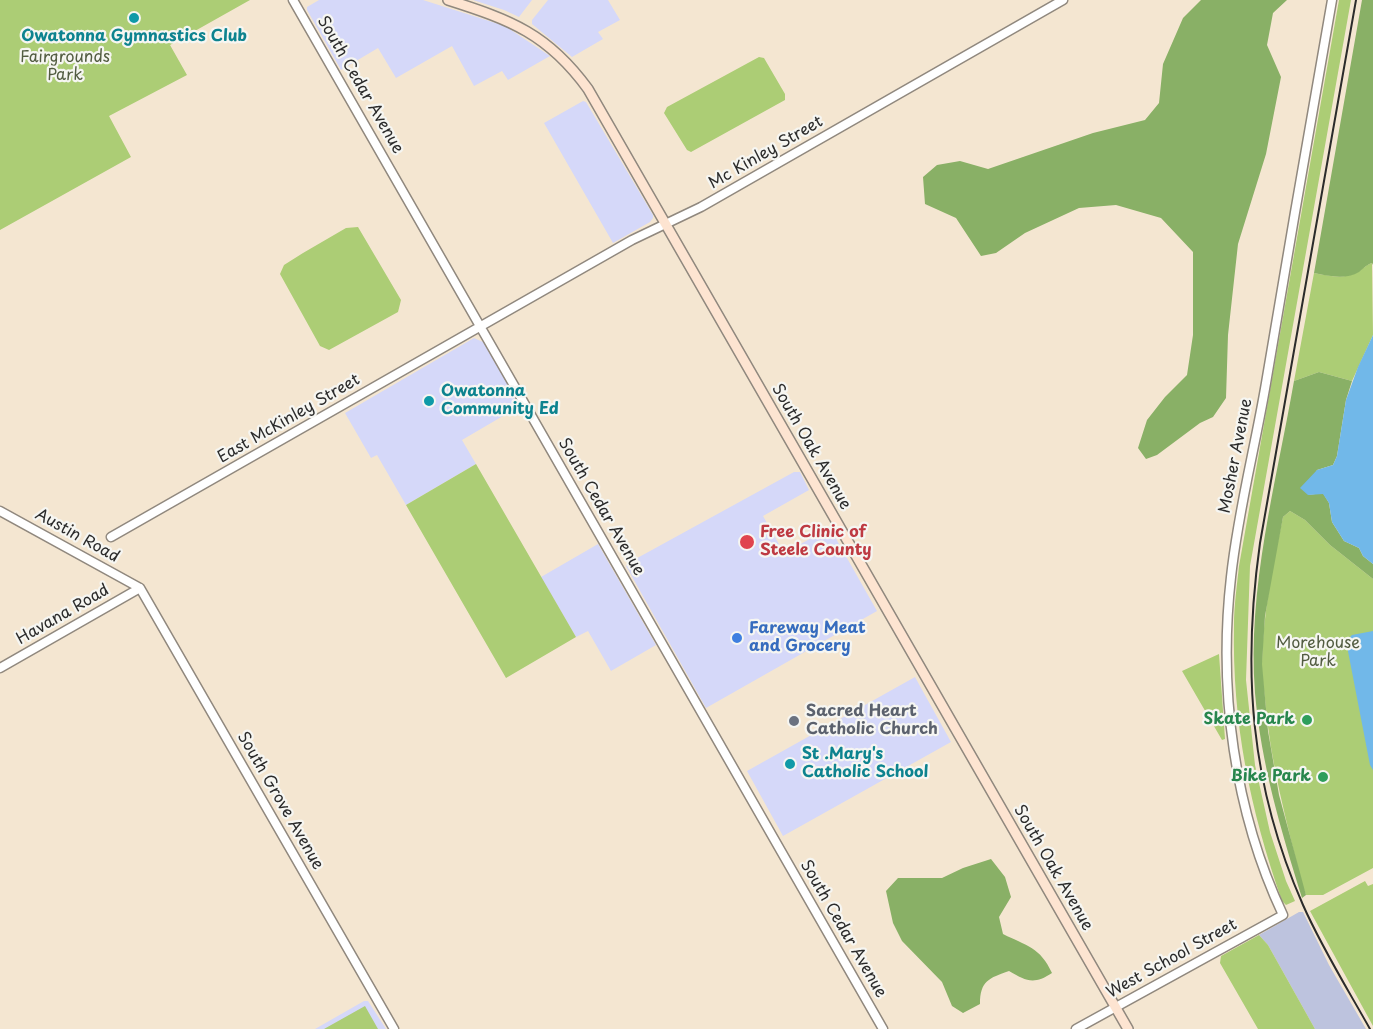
<!DOCTYPE html>
<style>
body{margin:0}
canvas{display:block;background:#f4e6d1}
</style>
<canvas width="1373" height="1029"></canvas>
<script>
const context = document.querySelector('canvas').getContext('2d');
context.lineJoin = 'round';
function fill(path, color) { context.fillStyle = color; context.fill(path, 'evenodd'); }
function stroke(path, color, width, dash) { context.strokeStyle = color; context.lineWidth = width; context.lineCap = dash ? 'butt' : 'round'; context.setLineDash(dash || []); context.stroke(path); }
function write(font, color, halo, rows, align = 'center') {
  context.font = font + ' "Playpen Sans",sans-serif'; context.lineWidth = 4.5; context.setLineDash([]); context.textBaseline = 'middle'; context.strokeStyle = halo; context.fillStyle = color; for (const [text, x, y, turn = 0] of rows) {
    context.save(); context.translate(x, y); context.rotate((+turn || 0) * Math.PI / 180); context.textAlign = isNaN(turn) ? turn : align; if (halo) context.strokeText(text, 0, 0); context.fillText(text, 0, 0); context.restore();
  }
}
fill(new Path2D(`
 M319 0H423L505 26 550 56 508 80 502 71 474 86 452 46 396 78 378 48 341 70 307 10V7Z
 M473 0H532L519 17 504 10Z
 M548 0H608L620 20 598 32 603 39 572 57 532 24V20Z
 M583 101 586 102 653 215V218L650 222 613 243 544 123Z
 M474 338 483 342 520 406 462 440 476 464 406 505 377 455 371 458 345 413Z
 M794 472H800L809 490 763 516 784 553 830 528 877 611 706 708 626 566 630 562Z
 M598 544 656 645 611 671 588 631 576 637 541 577Z
 M915 677 951 742 783 836 747 771Z
 M364 1001H368L386 1029H315Z`), '#d5d8f9');
fill(new Path2D(`
 M1299 912H1303L1329 965 1366 1029H1315L1268 945 1259 935Z`), '#bdc3de');
fill(new Path2D(`
 M0 0H250L170 45 187 75 109 116 131 157 0 230Z
 M1339 0H1351L1250 566 1246 680 1255 765 1270 832 1286 881 1295 901 1286 905 1282 901C1250 809 1232 723 1234 625 1234 606 1237 585 1239 566Z
 M759 57 764 58 785 94V100L691 152 687 150 664 113 667 107Z
 M358 227 401 300 398 312 329 350 320 346 280 274 284 265 303 253 346 228Z
 M1372 263 1373 335 1352 381 1319 372 1294 381 1314 273C1329 276 1346 280 1359 271 1364 268 1366 265 1372 263Z
 M476 464 576 637 506 678 406 505Z
 M1290 511 1305 520 1330 545 1373 579V868L1323 895H1306L1302 884C1287 823 1270 762 1265 699 1264 687 1261 674 1262 662 1263 613 1273 565 1283 517Z
 M1219 654 1225 739 1222 740 1182 671Z
 M1365 881 1368 886 1373 884V1026L1310 911Z
 M1259 935 1268 945 1315 1029H1258L1220 963 1221 956Z
 M365 1006 378 1029H324Z`), '#accd75');
fill(new Path2D(`
 M1201 0H1287L1273 13 1267 45 1281 77 1266 154 1238 244 1228 335 1226 398 1213 417 1200 423 1157 455 1146 459 1138 448 1147 420 1165 397 1187 375 1193 335V252L1161 218 1116 205 1079 208 1025 233 996 253 981 256 956 218 925 204 923 177 937 165 960 161 988 169 1093 133 1145 120 1159 103 1163 64 1183 18Z
 M1362 0H1373V265L1372 263C1366 265 1364 268 1359 272 1346 280 1328 276 1314 273Z
 M1319 372 1352 381 1346 400 1337 456 1333 465 1317 470 1308 495 1323 493 1329 503 1332 522 1344 541 1359 548 1363 556 1373 564V579L1330 545 1305 520 1290 511 1283 517 1265 616 1262 664 1268 731 1279 795 1306 895 1302 898C1281 830 1261 764 1255 693 1247 588 1276 484 1294 381Z
 M991 859 1005 877 1011 897 999 917 1003 934C1027 946 1040 947 1052 973 1034 985 1026 981 1009 971 989 978 980 981 980 1004L963 1013 952 1006 942 982 902 941 893 923 886 891 898 878H942L963 868Z`), '#89b066');
fill(new Path2D(`
 M1373 335V564L1363 556 1359 548 1344 541 1332 522 1329 503 1323 494 1308 495 1300 488 1317 470 1333 465 1337 456 1346 400 1358 367Z
 M1373 631V770L1370 765 1346 641 1352 635Z`), '#71b8e9');
const tertiary = new Path2D(`
 M293 0 883 1029
 M0 511 140 588
 M111 537 632 240 701 207 1063 0
 M140 588 394 1029
 M0 668 140 588
 M1076 1029 1283 915C1234 811 1218 690 1231 577 1238 511 1255 448 1266 383 1287 255 1310 128 1332 0`);
const secondary = new Path2D(`
 M448 0C511 20 548 34 588 89L1128 1029`);
stroke(tertiary, '#90887e', 11);
stroke(secondary, '#90887e', 12);
stroke(tertiary, '#fff', 8);
stroke(secondary, '#fde4d1', 9);
stroke(new Path2D(`
 M1356 0 1260 543C1242 671 1250 785 1303 905 1322 948 1347 988 1370 1029`), '#2b2b2b', 2);
for (const [x, y, r, color] of [
 [134,18,6,"#0f9aa8"],
 [429,401,6,"#0f9aa8"],
 [747,542,8,"#e0444e"],
 [737,638,6,"#3f7fe0"],
 [1307,720,6,"#2e9e5b"],
 [794,721,6,"#6b7280"],
 [790,764,6,"#0f9aa8"],
 [1323,777,6,"#2e9e5b"]
]) { const dot = new Path2D(); dot.arc(x, y, r, 0, 2 * Math.PI); context.fillStyle = color; context.fill(dot); stroke(dot, '#f6f6f2', 2); }
write('bold 16px', '#0d838f', '#f6f6f2', [
 ["Owatonna Gymnastics Club",134,37,"center"],
 ["Owatonna",441,392],
 ["Community Ed",441,410],
 ["St .Mary's",802,755],
 ["Catholic School",802,773]
], 'left');
write('16px', '#525c41', '#f6f6f2', [
 ["Fairgrounds",65,58],
 ["Park",65,76],
 ["Morehouse",1318,644],
 ["Park",1318,662]
]);
write('16px', '#2b2b2b', '#f6f6f2', [
 ["South Cedar Avenue",360,85,60],
 ["Mc Kinley Street",766,153,-30],
 ["East McKinley Street",289,419,-30],
 ["South Oak Avenue",811,447,60],
 ["Mosher Avenue",1236,456,-79],
 ["South Cedar Avenue",601,507,60],
 ["Austin Road",77,536,29],
 ["Havana Road",63,615,-30],
 ["South Grove Avenue",280,801,60],
 ["South Oak Avenue",1053,868,60],
 ["South Cedar Avenue",843,929,60],
 ["West School Street",1172,959,-29]
]);
write('bold 16px', '#be3a42', '#f6f6f2', [
 ["Free Clinic of",760,533],
 ["Steele County",760,551]
], 'left');
write('bold 16px', '#366cbe', '#f6f6f2', [
 ["Fareway Meat",749,629],
 ["and Grocery",749,647]
], 'left');
write('bold 16px', '#5b616d', '#f6f6f2', [
 ["Sacred Heart",806,712],
 ["Catholic Church",806,730]
], 'left');
write('bold 16px', '#27864d', '#f6f6f2', [
 ["Skate Park",1295,720],
 ["Bike Park",1311,777]
], 'right');
</script>
